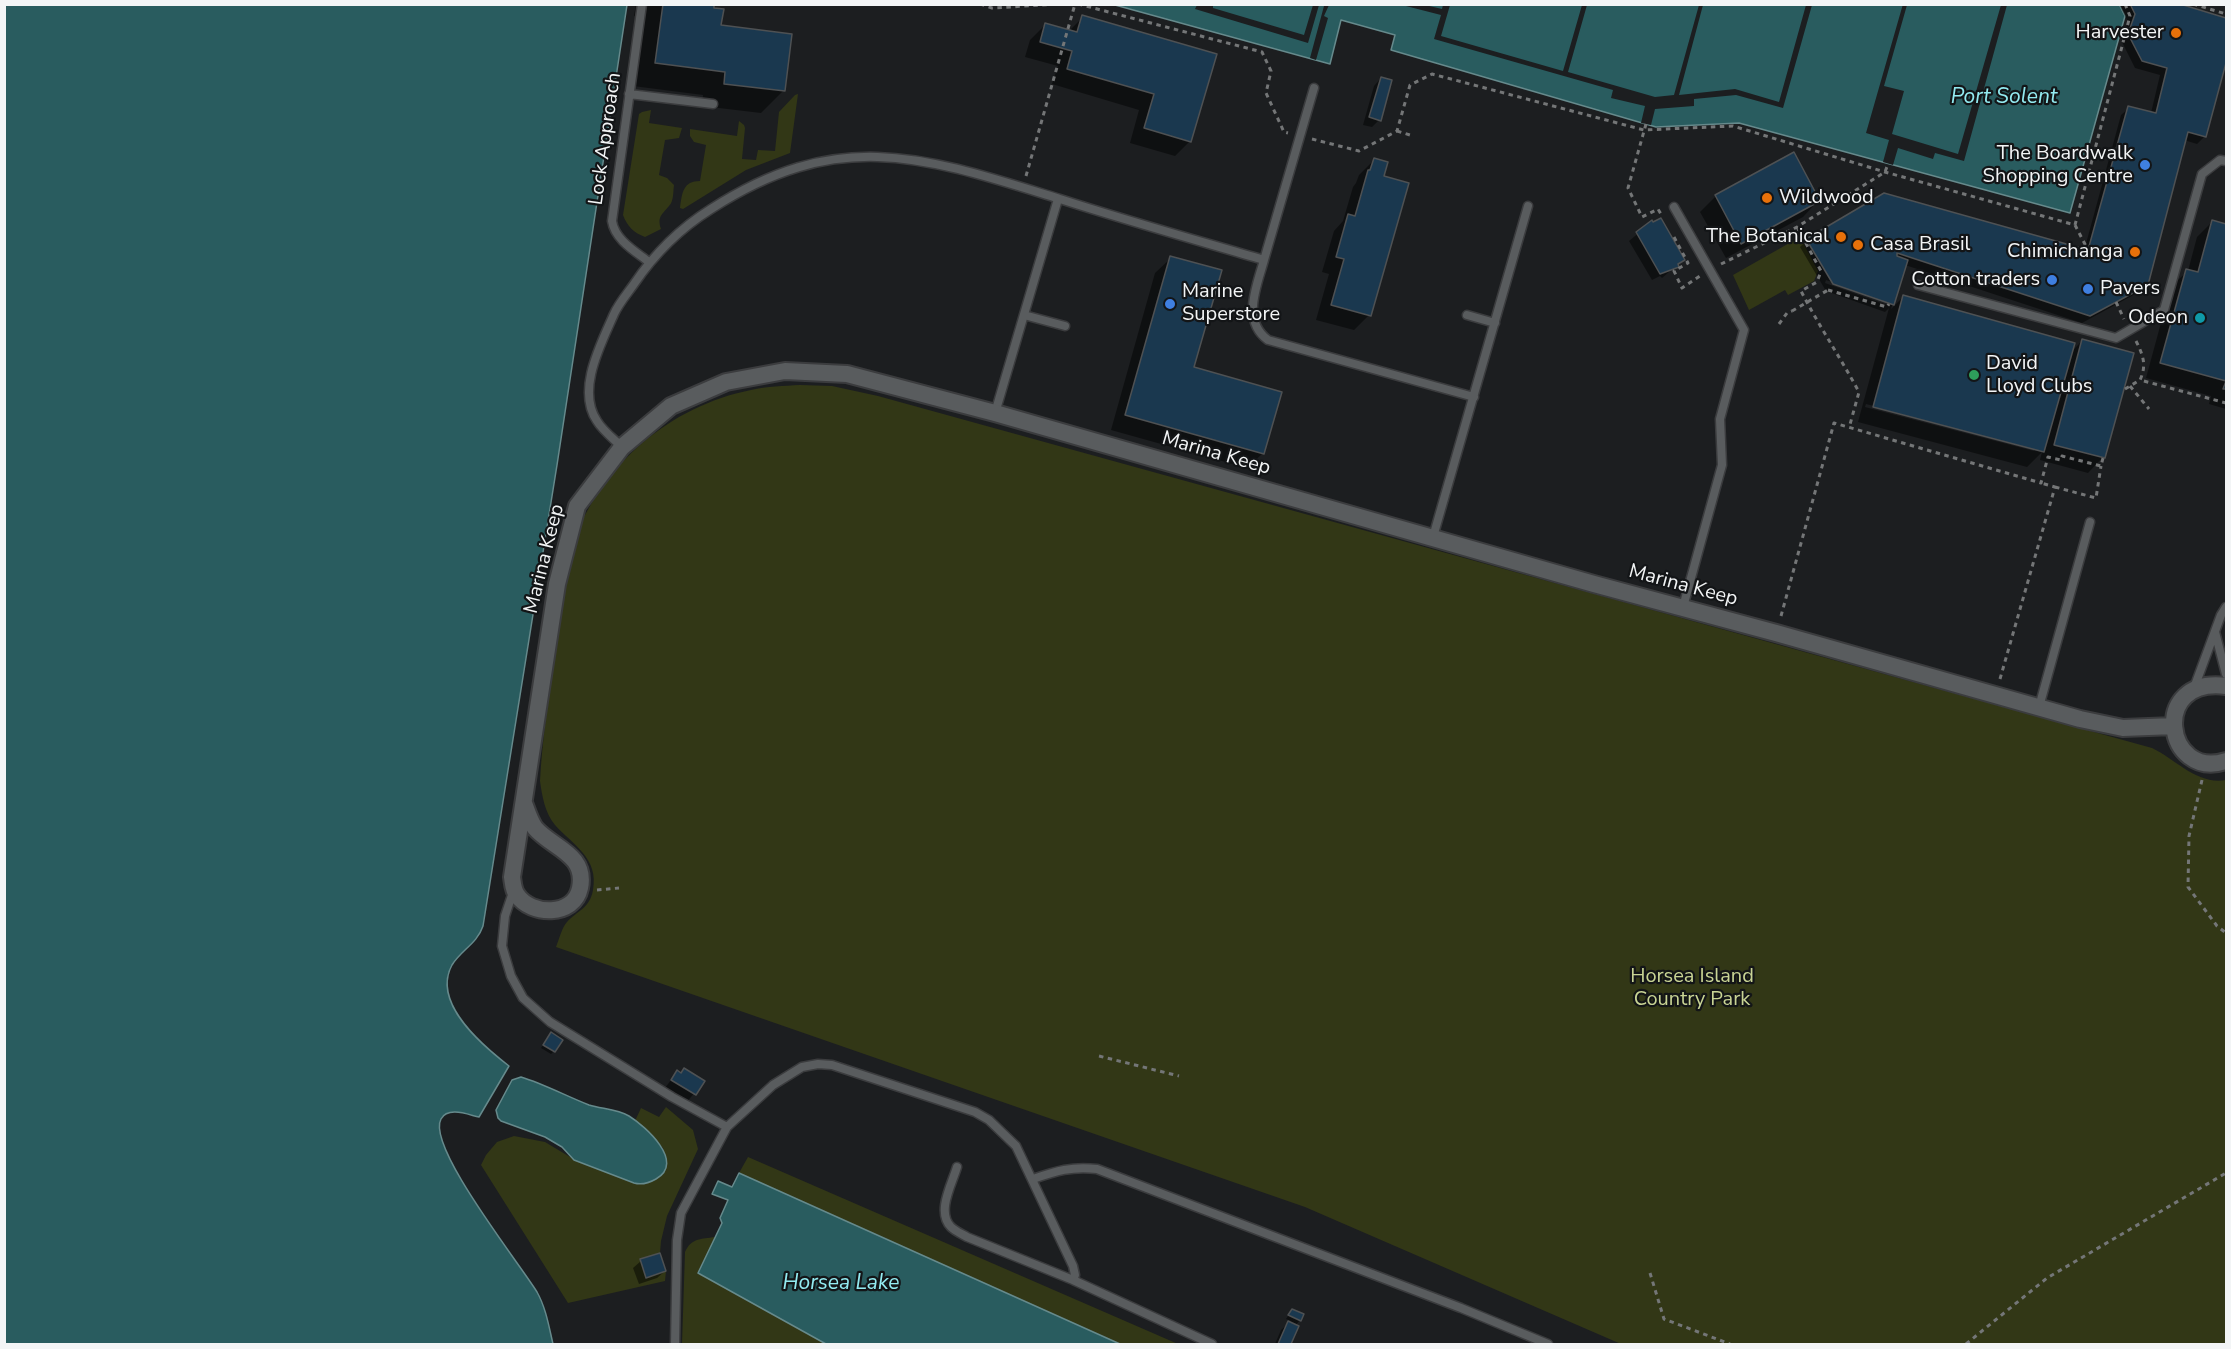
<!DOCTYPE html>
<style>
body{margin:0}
#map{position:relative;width:2231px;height:1349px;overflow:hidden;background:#1c1e20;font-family:"Nunito Sans",sans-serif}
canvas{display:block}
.frame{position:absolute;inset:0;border:6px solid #f3f5f6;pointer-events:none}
</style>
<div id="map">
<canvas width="2231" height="1349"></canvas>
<div class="frame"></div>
</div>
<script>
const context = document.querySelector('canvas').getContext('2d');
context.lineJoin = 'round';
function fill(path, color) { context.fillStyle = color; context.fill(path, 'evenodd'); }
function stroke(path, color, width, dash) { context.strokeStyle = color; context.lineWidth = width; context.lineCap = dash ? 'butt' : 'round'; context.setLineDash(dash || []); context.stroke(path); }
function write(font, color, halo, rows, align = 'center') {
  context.font = font + ' "Nunito Sans",sans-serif'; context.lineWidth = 4.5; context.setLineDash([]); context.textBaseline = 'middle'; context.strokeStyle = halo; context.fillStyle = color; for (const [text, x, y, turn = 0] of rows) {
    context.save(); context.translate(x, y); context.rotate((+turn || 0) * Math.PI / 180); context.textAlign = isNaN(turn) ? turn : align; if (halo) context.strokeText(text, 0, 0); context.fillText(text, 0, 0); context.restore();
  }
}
fill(new Path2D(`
 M798 94 790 153 746 170 683 209 680 208C682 193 683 181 700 181L706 145 694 142 690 136V129L737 136 739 121 744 125 745 128 742 159 756 160 758 150 775 151 779 112 795 95Z
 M651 110 649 123 682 128 679 138 665 140 659 175 667 178 674 185C673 191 674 201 669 206 662 215 657 216 661 229L645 237C634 233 627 226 623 215L639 114 642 112Z
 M1800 237 1818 271 1814 281 1788 295 1785 290 1749 310 1733 275Z
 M800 385 832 386 878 396 2152 748C2177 760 2197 785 2226 780V1344H1621L1305 1207 556 947C559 940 562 927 567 922 577 911 590 908 593 890 599 858 573 845 555 825 545 813 542 796 540 781 542 742 548 703 553 664 557 624 560 581 573 543 601 465 670 406 751 390 767 386 784 386 800 385Z
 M666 1107 693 1130 698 1149 667 1216 661 1241 660 1253 666 1271 665 1281 568 1303 481 1165 486 1155 497 1142 514 1136 545 1142 575 1160 634 1183 661 1175 666 1166 663 1148 635 1121 641 1108 659 1117Z
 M748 1157 1178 1344H1120L739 1173Z
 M715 1237 699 1273 826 1344H682L685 1252C691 1238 701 1239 715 1237Z`), '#323716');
const water = new Path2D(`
 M5 4 627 5 557 465 483 926C477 944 461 950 452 965 431 1003 483 1046 509 1066L479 1117C469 1115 448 1106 441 1119 426 1146 520 1264 537 1292 546 1308 549 1327 553 1344H5Z
 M2119 4 2125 16 2070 213 1739 123 1656 127 1391 50 1395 35 1341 20 1330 64 1115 5Z
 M521 1077C544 1084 566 1096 589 1105 602 1109 617 1109 629 1116 645 1126 686 1162 656 1179 649 1183 641 1185 634 1183L574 1160 562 1147 545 1137 501 1121 498 1118 496 1110 512 1080Z
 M739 1173 1120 1344H826L698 1273 722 1223 720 1218 728 1200 712 1194 718 1181 732 1187Z`);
fill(water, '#295c5f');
stroke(water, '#668a8c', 1.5);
fill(new Path2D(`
 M1903 4 1907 5 1884 86 1904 91 1892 134 1958 154 2001 5H2007L1964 161 1935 153 1933 159 1898 148 1893 165 1883 162 1889 140 1866 133Z
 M1197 5H1213V8L1304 35 1313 5H1329L1324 16 1328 18 1316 60 1310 58 1324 6 1319 5 1308 43 1195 9Z
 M1402 5H1425L1442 9 1443 5H1450L1441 36 1563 71 1582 5H1587L1568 72 1655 97 1674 95 1699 5H1703L1679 95 1735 89 1779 102 1806 5H1812L1783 108 1736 95 1694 99V106L1655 109 1651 125 1641 123 1645 106 1611 98 1613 90 1434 39 1441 15Z`), '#1c1e20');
fill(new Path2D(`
 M636 4H712L720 26 783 91 761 113 702 106 703 95 633 86 642 17 634 16Z
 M2119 4H2174L2226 20V72L2223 71 2204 137 2197 144 2184 140 2147 284 2139 292 2082 323 1905 265 1891 309 1903 297 2071 352 2082 341 2103 457 2088 473 2040 460 2042 452 2027 467 1858 422 1889 308 1885 312 1826 291 1800 247 1807 240 2084 251 2121 115 2129 108 2151 113 2160 75 2135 68 2122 42 2128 22ZM1826 280 1890 302V306L1825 283ZM1866 404 2034 448V451L1865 407Z
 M1083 17 1215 55 1190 141 1175 156 1130 143 1139 110 1052 84 1058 66 1025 57 1030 40 1045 25 1069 31Z
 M1381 78 1379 120 1372 127 1363 125 1374 86Z
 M1793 154 1818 201 1803 217 1726 258 1700 212 1716 196Z
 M1374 160 1383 177 1369 315 1354 330 1316 320 1329 274 1322 272 1334 231 1343 221 1353 187 1356 183 1359 175Z
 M2213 221 2226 225V409L2209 404 2211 396 2146 378 2171 286 2188 271 2197 237Z
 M1652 222 1683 260 1662 278 1660 276 1652 280 1629 241Z
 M1171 258 1192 368 1263 453 1247 468 1111 430 1155 273Z
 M551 1034 554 1051 551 1054 541 1048Z
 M677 1072 703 1082 687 1102 665 1088Z
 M641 1261 665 1271 657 1278 639 1284 633 1268Z
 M1292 1310 1300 1320 1295 1326 1297 1327 1289 1344H1275L1281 1330 1291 1321 1286 1319Z`), '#0007');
const building = new Path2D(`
 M663 4H714V8L724 9 721 25 792 34 785 91 724 84 725 72 655 63Z
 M2130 4H2180L2226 18V63L2206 137 2188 132 2148 285 2090 316 1897 253V256L1908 260 1894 305 1833 284 1806 239 1884 193 2088 250 2128 106 2156 113 2167 68 2142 61 2128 34 2135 14Z
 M1082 15 1217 54 1191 142 1144 128 1154 94 1067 69 1072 51 1040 42 1045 23 1077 32Z
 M1381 77 1392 80 1381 121 1369 117Z
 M1794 152 1820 201 1741 244 1715 195Z
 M1374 158 1388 162 1384 176 1409 183 1371 316 1331 305 1344 259 1336 257 1348 214 1355 216 1368 170H1370Z
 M1661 218 1685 260 1678 264 1679 267 1660 274 1636 232 1652 220 1653 222Z
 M2212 220 2226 224V389H2223L2226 381 2160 363 2186 269 2198 272Z
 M1170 256 1222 270 1194 367 1282 392 1264 454 1125 415Z
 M1903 295 2075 343 2044 452 1873 407Z
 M2082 339 2134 353 2105 458 2054 445Z
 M551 1032 563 1040 555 1052 543 1045Z
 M684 1068 705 1081 696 1095 671 1080 677 1070 681 1073Z
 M660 1253 666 1271 646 1278 640 1259Z
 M1292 1309 1304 1314 1301 1321 1288 1315Z
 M1288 1321 1299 1326 1291 1344H1278Z`);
fill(building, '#1a384f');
stroke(building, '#4e5153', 1.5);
const lane = new Path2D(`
 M642 4 612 221C615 240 635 251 649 262
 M629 94 713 104
 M1674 207 1744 330 1720 419 1722 465 1683 607
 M1264 260C1257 286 1241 320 1268 340L1474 397
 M1918 285 2116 338 2164 310 2202 174 2220 160 2226 161
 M1024 315 1065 326
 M1467 315 1495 323
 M995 413 1058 199
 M622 447C614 439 603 431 597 421 576 390 601 344 614 314 619 303 627 294 634 284 655 253 679 229 711 209 840 126 925 157 1060 199 1128 221 1196 240 1264 260L1314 88
 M1433 537 1528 206
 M2215 632 2226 674
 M2194 688 2221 615 2226 607
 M2039 707 2090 522
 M514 889 505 916 502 946 511 976 523 998 550 1022 672 1097 727 1127
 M957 1167C952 1184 936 1212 951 1227 955 1231 962 1234 967 1237L1073 1280 1212 1344
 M1033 1179C1056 1171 1072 1166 1097 1169L1461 1308 1548 1344
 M675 1344 677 1240 681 1213 727 1127 773 1085 802 1067 818 1064 832 1065 975 1112 989 1120 1016 1146 1073 1266 1075 1275 1073 1280`);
const street = new Path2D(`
 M2226 686C2149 676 2165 781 2226 761
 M524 803C527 811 530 821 535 828 552 848 587 854 580 888 574 917 531 916 517 895 513 890 513 883 512 877L557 584 577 506 622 447 671 406 726 382 785 371 847 374 995 413 1594 584 1776 633 2080 719 2123 728 2174 726`);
stroke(lane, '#3b3c3e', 11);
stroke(street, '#3b3c3e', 20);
stroke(new Path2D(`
 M980 4 992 8 1060 4
 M1078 4 1262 52 1271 71 1266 93 1284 132 1288 133
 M2193 4 2226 14
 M1646 124 1628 188 1642 217 1658 209 1662 216
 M1397 131 1413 136
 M1312 139 1359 151 1397 131 1410 85 1432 74 1644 130 1733 126 1885 172 2075 225 2130 16 2125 4
 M1026 176 1075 4
 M2075 225 2088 250
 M1797 227 1821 271 1817 282 1801 291C1819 326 1840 357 1859 392L1849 428
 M1674 237 1688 263 1674 271 1682 288 1700 276
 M1721 264 1797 227 1885 172 1888 164
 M1828 290 1887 307 1889 304
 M2116 302 2124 319
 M1779 324 1787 313 1792 311
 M2136 341C2143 355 2147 365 2140 380L2226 403
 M2130 386 2149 409
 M2125 389 2140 380
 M2055 487 2096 498 2101 466
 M1781 616 1834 423 2041 483 2048 457 2061 460 2062 456 2101 466 2103 458
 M2000 679 2055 487 2041 483
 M2202 780 2189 836 2188 887 2217 926 2226 933
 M597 890 619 888
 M1099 1056 1179 1076
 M1650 1273 1664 1319 1730 1344
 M1966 1344 2047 1278 2226 1173`), '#747677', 3, [4.5, 4.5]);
stroke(lane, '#595c5e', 8);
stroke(street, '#595c5e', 16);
stroke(new Path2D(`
 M1792 311 1828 290`), '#747677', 3, [4.5, 4.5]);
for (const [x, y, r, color] of [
 [2176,33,6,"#e8710a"],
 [2145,165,6,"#3f7fe0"],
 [1767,198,6,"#e8710a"],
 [1841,237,6,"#e8710a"],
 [1858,245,6,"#e8710a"],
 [2135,252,6,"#e8710a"],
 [2052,280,6,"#3f7fe0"],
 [2088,289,6,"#3f7fe0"],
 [1170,304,6,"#3f7fe0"],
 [2200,318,6,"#0f9aa8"],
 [1974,375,6,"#2e9e5b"]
]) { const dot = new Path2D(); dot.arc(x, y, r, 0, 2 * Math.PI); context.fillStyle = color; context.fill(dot); stroke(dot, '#131517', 2); }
write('20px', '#f3f5f6', '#131517', [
 ["Harvester",2164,33],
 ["The Boardwalk",2133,154],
 ["Shopping Centre",2133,177],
 ["Wildwood",1779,198,"left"],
 ["The Botanical",1829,237],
 ["Casa Brasil",1870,245,"left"],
 ["Chimichanga",2123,252],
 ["Cotton traders",2040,280],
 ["Pavers",2100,289,"left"],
 ["Marine",1182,292,"left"],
 ["Superstore",1182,315,"left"],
 ["Odeon",2188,318],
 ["David",1986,364,"left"],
 ["Lloyd Clubs",1986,387,"left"]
], 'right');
write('20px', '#f3f5f6', '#131517', [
 ["Lock Approach",606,139,-82],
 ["Marina Keep",1216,454,16],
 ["Marina Keep",545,559,-76],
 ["Marina Keep",1683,586,15]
]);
write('20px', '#c9d494', '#131517', [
 ["Horsea Island",1692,977],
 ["Country Park",1692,1000]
]);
write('italic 21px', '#93ebf1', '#131517', [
 ["Port Solent",2004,98],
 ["Horsea Lake",841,1284]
]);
</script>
